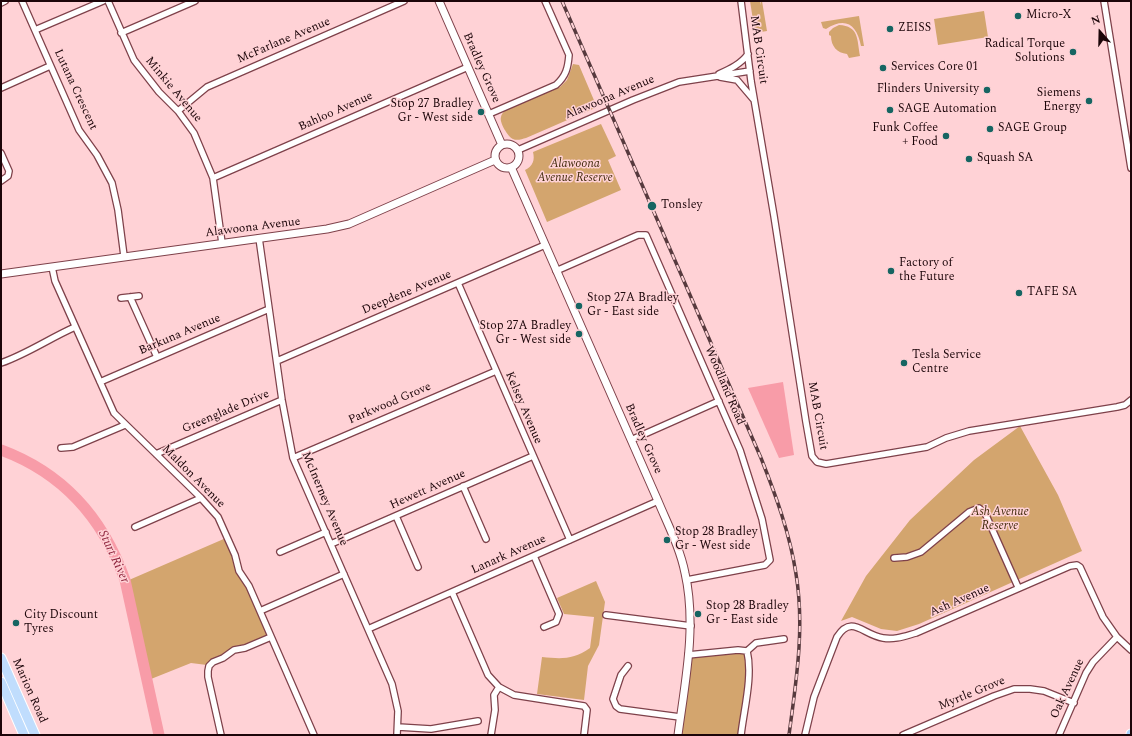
<!DOCTYPE html>
<style>
body{margin:0}
#map{position:relative;width:1132px;height:736px;overflow:hidden;background:#ffd2d6;font-family:Spectral,serif}
canvas{display:block}
.frame{position:absolute;inset:0;border:2px solid #1c0509;pointer-events:none}
.north{position:absolute;left:1080px;top:12px;width:40px;height:40px;-webkit-text-stroke:3px #ffd2d6;paint-order:stroke;rotate:340deg;font-size:11px;font-weight:700;line-height:16px;text-align:center;color:#1c0509}
.north::after{content:'';display:block;margin:auto;width:14px;height:18px;background:#1c0509;clip-path:polygon(50% 0,100% 100%,50% 72%,0 100%)}
</style>
<div id="map">
<canvas width="1132" height="736"></canvas>
<div class="frame"></div>
<div class="north">N</div>
</div>
<script>
const context = document.querySelector('canvas').getContext('2d');
context.lineJoin = 'round';
function fill(path, color) { context.fillStyle = color; context.fill(path, 'evenodd'); }
function stroke(path, color, width, dash) { context.strokeStyle = color; context.lineWidth = width; context.lineCap = dash ? 'butt' : 'round'; context.setLineDash(dash || []); context.stroke(path); }
function write(font, color, halo, rows, align = 'center') {
  context.font = font + ' Spectral,serif'; context.lineWidth = 3; context.setLineDash([]); context.textBaseline = 'middle'; context.strokeStyle = halo; context.fillStyle = color; for (const [text, x, y, turn = 0] of rows) {
    context.save(); context.translate(x, y); context.rotate((+turn || 0) * Math.PI / 180); context.textAlign = isNaN(turn) ? turn : align; if (halo) context.strokeText(text, 0, 0); context.fillText(text, 0, 0); context.restore();
  }
}
fill(new Path2D(`
 M750 1H760L761 5V1H762L767 31 755 33Z
 M984 11 988 37 938 45 934 19Z
 M859 16 864 46H861C857 25 846 16 826 29L823 28 821 22Z
 M839 25C859 26 857 39 860 56L849 58 847 54C837 53 831 46 831 36L829 35V32L833 28Z
 M573 64 579 65 596 105 595 108 526 138C522 139 517 141 513 139 508 137 499 122 501 117 501 115 503 113 504 111L560 87 567 80Z
 M601 124 616 156 608 160 621 190 547 222 525 170C533 166 535 160 533 152Z
 M1020 426 1058 495 1082 551 919 624 897 631 881 629 852 617 841 621 866 576 910 520 974 460Z
 M226 538 269 635 207 665 191 663 151 679 129 580Z
 M596 581 605 602 599 645 588 666 584 700 537 694 542 657C561 659 573 660 590 648L594 617 564 614 557 598Z
 M746 652C750 679 743 708 739 735H682L692 657Z`), '#d3a56e');
fill(new Path2D(`
 M783 382 794 455 779 458 748 388Z`), '#f89ca8');
stroke(new Path2D(`
 M1 450C63 473 103 518 125 580L159 735`), '#f89ca8', 11);
const minor = new Path2D(`
 M22 1 79 130 97 155 112 183 118 210 124 256
 M108 1 134 60 159 92 178 111 194 133 213 178 222 243
 M741 1 751 81 774 216 806 422 812 456 817 462 826 464 927 447 946 438 969 431 1117 407 1125 405 1131 400
 M1104 1 1131 168
 M1 3 5 1
 M35 30 103 1
 M121 33 195 1
 M719 74C730 69 741 64 748 54
 M720 77 737 80 754 100
 M1 88 50 66
 M178 111 207 87 404 1
 M489 114 556 85C566 76 568 68 569 55L545 1
 M518 150 633 100 679 82 750 71
 M1 153 9 171 8 176 1 181
 M213 178 468 67
 M259 238 282 400 293 458 392 684 398 711 397 735
 M52 267 55 281 114 413 201 498 218 517 235 555 239 571 249 586 314 735
 M556 271 638 235H646L740 450 762 519 770 560 765 565 687 580
 M458 283 570 540
 M130 297 157 357
 M121 298 139 296
 M277 361 545 245
 M1 363C27 354 50 338 75 327
 M100 382 269 309
 M631 440 719 401
 M61 448 73 447 125 425
 M156 454 282 400
 M293 458 496 371
 M463 486 486 539
 M396 516 418 567
 M135 527 201 498
 M331 544 533 456
 M280 552 326 532
 M534 556 559 614 556 622 544 627
 M894 558 907 557 921 552 969 512 979 508 985 513 1018 587
 M452 592 488 675 499 687 514 695 584 706 587 710 584 735
 M260 611 344 574
 M606 615 691 626
 M368 629 658 501
 M747 651 756 643 784 639
 M688 655 738 650 747 651C753 676 744 709 741 735
 M628 666 621 675 613 699 616 706 620 709 680 717
 M398 727 431 729 478 721
 M221 735 208 677V671L209 666 213 662 223 658 234 650 245 648 271 637
 M491 735 495 710 494 695 499 687
 M805 735 814 697 837 637C852 614 863 635 883 638 895 640 905 636 916 633L1070 566 1077 565 1080 567 1103 617 1117 637 1131 650
 M903 735 994 696 1014 689H1030L1044 691 1074 703
 M1059 735 1086 673 1093 662 1117 637`);
const tertiary = new Path2D(`
 M439 1 502 145
 M495 156a12 12 0 1 1 24 0a12 12 0 1 1-24 0Z
 M511 167 658 501C668 525 680 548 685 573 697 626 685 682 678 735
 M1 274 327 229 349 224 495 160`);
const primary = new Path2D(`
 M1 658 35 735
 M1 682 24 735`);
const trunk = new Path2D(`
 M1131 735V734`);
stroke(minor, '#7e414a', 8);
stroke(tertiary, '#7e414a', 9);
stroke(primary, '#fff', 11);
stroke(trunk, '#fff', 11);
stroke(minor, '#fff', 5.5);
stroke(tertiary, '#fff', 7);
stroke(primary, '#c0ddfd', 9);
stroke(trunk, '#abd2fc', 9);
const rail = new Path2D(`
 M562 1 761 458C776 496 790 534 796 574 805 628 796 682 789 735`);
stroke(rail, '#573a3e', 3.5);
stroke(rail, '#ffd2d6', 2, [6]);
for (const [x, y, r, color] of [
 [1018,16,4,"#166562"],
 [890,29,4,"#166562"],
 [1073,52,4,"#166562"],
 [883,68,4,"#166562"],
 [987,90,4,"#166562"],
 [1089,101,4,"#166562"],
 [890,110,4,"#166562"],
 [481,112,4,"#166562"],
 [990,129,4,"#166562"],
 [946,136,4,"#166562"],
 [969,159,4,"#166562"],
 [652,206,5,"#166562"],
 [891,271,4,"#166562"],
 [1019,293,4,"#166562"],
 [579,306,4,"#166562"],
 [579,334,4,"#166562"],
 [904,363,4,"#166562"],
 [667,540,4,"#166562"],
 [698,614,4,"#166562"],
 [16,623,4,"#166562"]
]) { const dot = new Path2D(); dot.arc(x, y, r, 0, 2 * Math.PI); context.fillStyle = color; context.fill(dot); stroke(dot, '#ffd2d6', 1.5); }
write('12px', '#1c0509', '#ffd2d6', [
 ["Micro-X",1026,16],
 ["ZEISS",898,29],
 ["Radical Torque",1065,45,"right"],
 ["Solutions",1065,59,"right"],
 ["Services Core 01",891,68],
 ["Flinders University",979,90,"right"],
 ["Siemens",1081,94,"right"],
 ["Energy",1081,108,"right"],
 ["Stop 27 Bradley",473,105,"right"],
 ["Gr - West side",473,119,"right"],
 ["SAGE Automation",898,110],
 ["Funk Coffee",938,129,"right"],
 ["+ Food",938,143,"right"],
 ["SAGE Group",998,129],
 ["Squash SA",977,159],
 ["Tonsley",661,206],
 ["Factory of",899,264],
 ["the Future",899,278],
 ["TAFE SA",1027,293],
 ["Stop 27A Bradley",587,299],
 ["Gr - East side",587,313],
 ["Stop 27A Bradley",571,327,"right"],
 ["Gr - West side",571,341,"right"],
 ["Tesla Service",912,356],
 ["Centre",912,370],
 ["Stop 28 Bradley",675,533],
 ["Gr - West side",675,547],
 ["Stop 28 Bradley",706,607],
 ["Gr - East side",706,621],
 ["City Discount",24,616],
 ["Tyres",24,630]
], 'left');
write('12px', '#1c0509', '#ffd2d6', [
 ["McFarlane Avenue",284,41,-23],
 ["MAB Circuit",758,50,82],
 ["Bradley Grove",481,68,66],
 ["Lutana Crescent",75,90,65],
 ["Minkie Avenue",173,90,50],
 ["Alawoona Avenue",610,98,-23],
 ["Bahloo Avenue",336,112,-24],
 ["Alawoona Avenue",253,228,-7],
 ["Deepdene Avenue",407,293,-23],
 ["Barkuna Avenue",180,335,-23],
 ["Woodland Road",724,386,67],
 ["Parkwood Grove",390,404,-23],
 ["Kelsey Avenue",523,408,67],
 ["Greenglade Drive",226,412,-23],
 ["MAB Circuit",817,416,80],
 ["Bradley Grove",643,439,66],
 ["Maldon Avenue",193,477,45],
 ["Hewett Avenue",428,490,-24],
 ["McInerney Avenue",324,499,67],
 ["Lanark Avenue",509,555,-24],
 ["Ash Avenue",960,601,-24],
 ["Oak Avenue",1068,689,-65],
 ["Marion Road",29,691,66],
 ["Myrtle Grove",972,694,-22]
]);
write('italic 12px', '#422b0c', '#ffd2d6', [
 ["Alawoona",575,165],
 ["Avenue Reserve",575,179],
 ["Ash Avenue",1000,513],
 ["Reserve",1000,527]
]);
write('italic 13px', '#90273f', '#ffd2d6', [
 ["Sturt River",113,557,65]
]);
</script>
